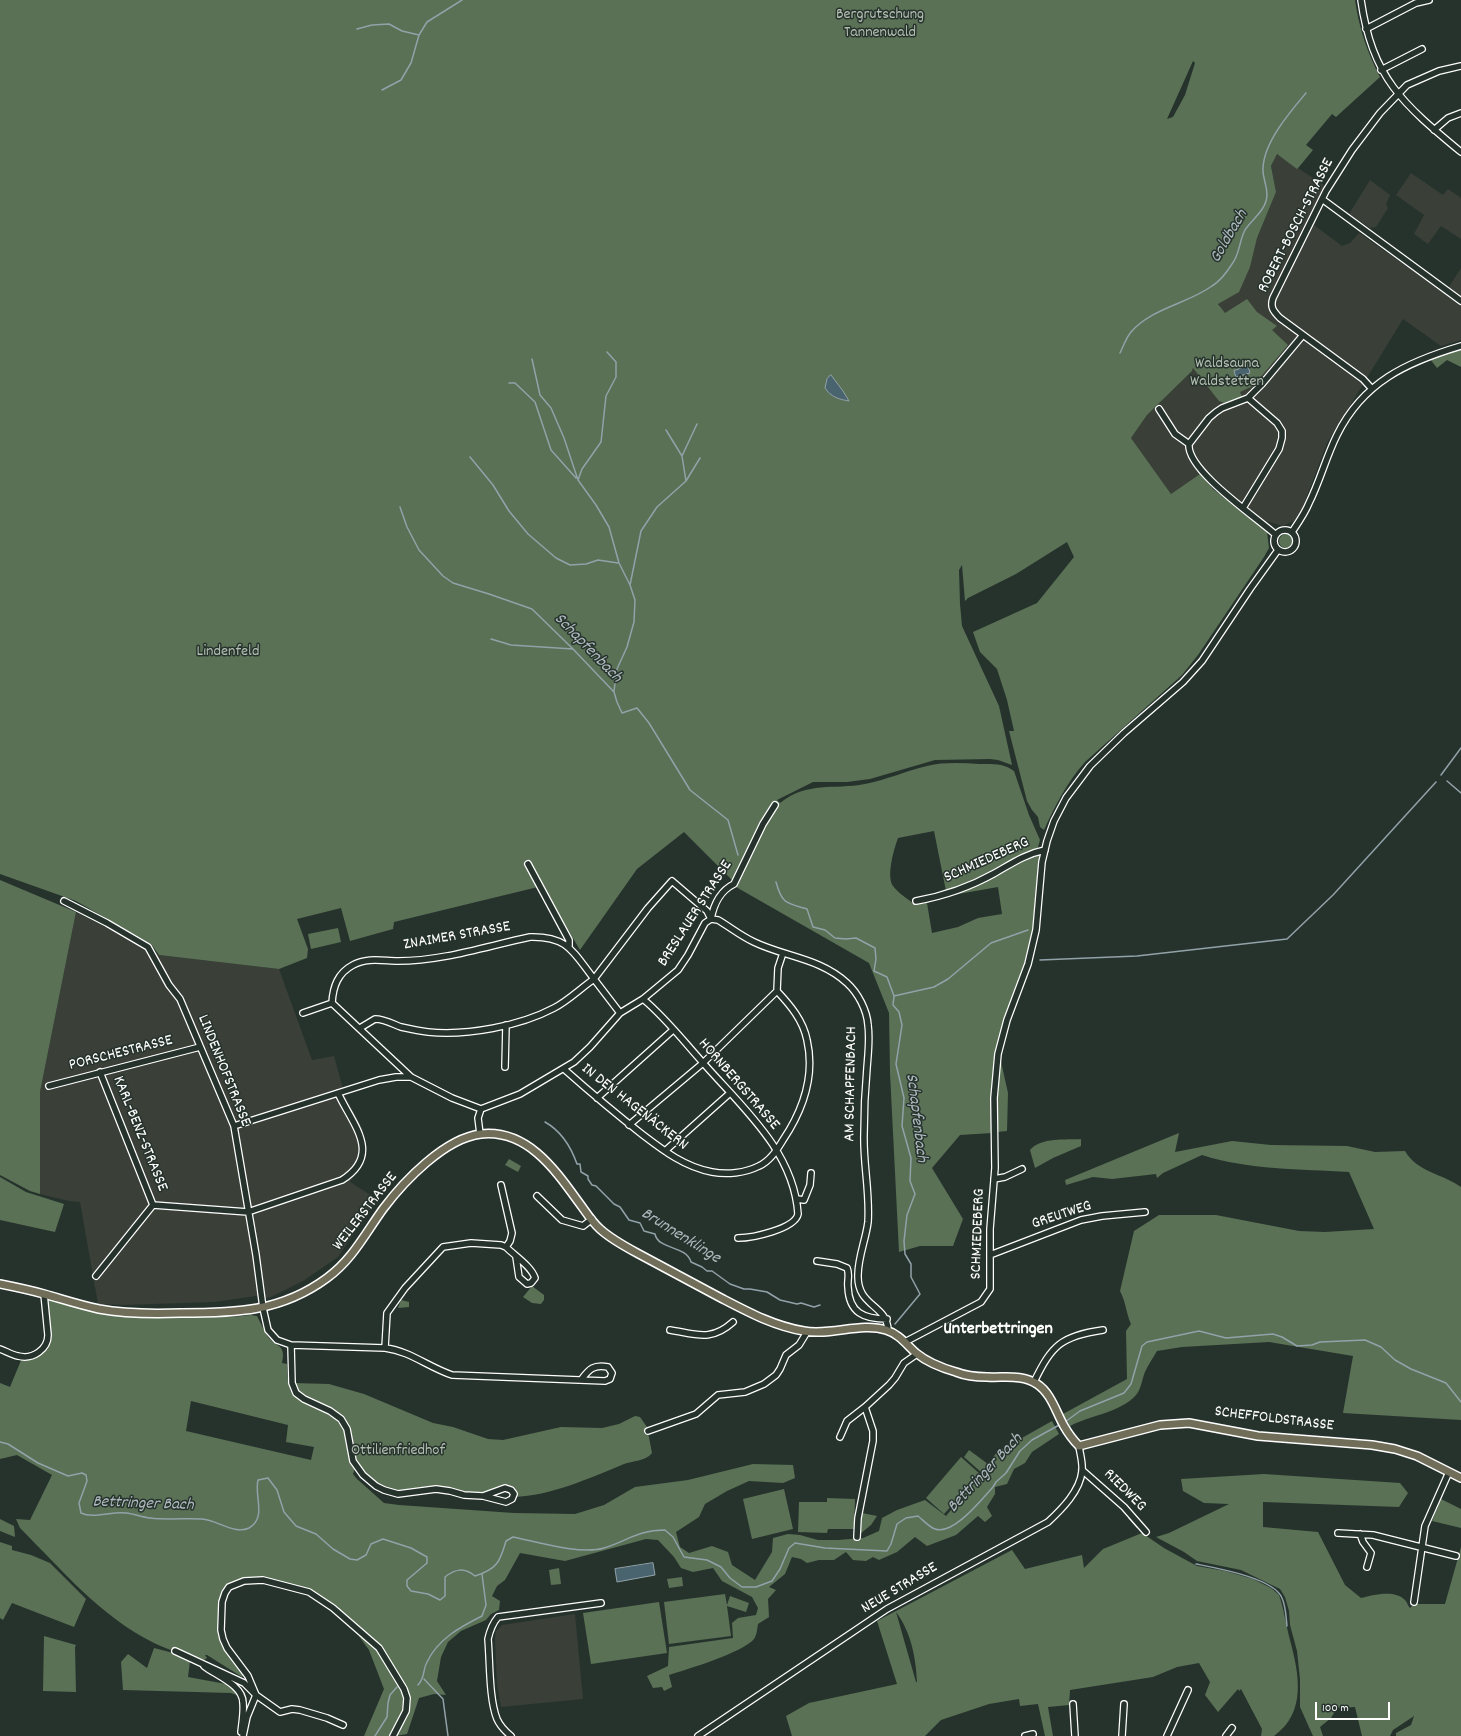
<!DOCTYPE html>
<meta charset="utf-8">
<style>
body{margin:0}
#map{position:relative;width:1461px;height:1736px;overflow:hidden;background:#26332d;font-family:Dekko,sans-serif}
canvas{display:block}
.scale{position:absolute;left:1315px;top:1702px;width:75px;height:18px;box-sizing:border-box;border:2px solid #fff;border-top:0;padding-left:5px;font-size:12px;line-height:14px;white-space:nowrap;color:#fff;-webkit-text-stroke:3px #26332d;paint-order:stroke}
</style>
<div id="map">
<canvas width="1461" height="1736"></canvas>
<div class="scale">100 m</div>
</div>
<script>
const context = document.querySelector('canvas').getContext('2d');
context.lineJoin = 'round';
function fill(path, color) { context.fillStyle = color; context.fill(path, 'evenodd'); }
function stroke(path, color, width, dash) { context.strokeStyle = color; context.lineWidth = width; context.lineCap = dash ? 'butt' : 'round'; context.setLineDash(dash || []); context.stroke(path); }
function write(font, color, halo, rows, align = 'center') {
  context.font = font + ' Dekko,sans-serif'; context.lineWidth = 3; context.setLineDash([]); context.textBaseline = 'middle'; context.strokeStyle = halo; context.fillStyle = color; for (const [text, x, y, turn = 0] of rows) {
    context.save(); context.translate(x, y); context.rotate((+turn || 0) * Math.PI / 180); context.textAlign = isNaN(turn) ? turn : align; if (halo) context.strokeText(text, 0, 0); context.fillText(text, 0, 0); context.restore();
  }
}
fill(new Path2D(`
 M1277 154 1331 190 1314 225 1342 246 1350 243 1359 233 1445 293 1461 268V340L1441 346 1403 319 1327 443 1302 509 1294 521 1283 526 1266 521 1239 501 1206 470 1171 494 1131 438 1147 415 1192 371 1220 306 1218 303 1250 267 1257 238 1276 192 1271 166Z
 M1411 173 1443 195 1448 189 1461 198V239L1441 226 1428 244 1414 234 1424 215 1396 195Z
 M1370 180 1390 195 1386 204 1388 208 1376 227 1370 228 1349 214Z
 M76 912 159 955 279 969 312 1060 334 1056 345 1096 363 1130 364 1160 350 1182 377 1199 338 1257 303 1281 269 1298 256 1296 214 1302 124 1305 98 1304 80 1202 69 1201 40 1194V1092Z
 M575 1614 583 1699 501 1707 497 1684 495 1639 496 1631 502 1625Z`), '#3a3f38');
fill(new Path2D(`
 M0 0H1355C1359 28 1367 52 1380 77L1336 117 1332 114 1306 145 1313 150 1299 167 1297 169 1277 154 1271 166 1276 192 1257 238 1250 267 1239 292 1218 304 1225 313 1247 299 1257 312 1277 326 1272 330 1288 345 1253 386 1240 392 1242 397 1224 403 1219 401 1193 368 1192 371 1147 415 1131 438 1171 494 1200 474 1213 489 1267 532 1269 548 1264 557 1198 655 1182 675 1085 762C1067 782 1055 806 1044 830L1040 827 1038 817 1032 810 1027 801 1009 731H1014L1007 700 997 669 980 652 973 632 1037 603 1074 557 1067 542 1016 574 968 598 965 601 962 565 959 570 960 604 962 626 999 706 1012 765 998 760 990 759 935 760 870 779 847 782H813L777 800 780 803C808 781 833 790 865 784 886 780 906 771 927 766 944 762 962 763 979 764 991 764 1004 763 1014 771L1029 815 1040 840 1036 854 1040 857C1036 888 1036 921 1029 951 1022 980 1007 1007 1000 1035 992 1067 992 1100 992 1133L960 1135 932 1168 963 1219 953 1246H920L899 1252 890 1073 889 1013 869 963 736 887 732 880 684 832 637 869 580 950 542 886 394 922 393 929 350 941 341 908 297 919 308 949 307 958 279 969 159 955 151 944 76 901 0 874ZM1193 61 1195 63 1185 95 1173 117 1167 119ZM934 831 947 896 998 887 1002 914 978 918 958 927 932 933 927 903 914 904C908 899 898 893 893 886 886 876 894 849 898 838Z
 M1461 348V367L1447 360 1437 368 1430 359Z
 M1279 541a7 7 0 1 1 14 0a7 7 0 1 1-14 0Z
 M0 880 76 912 40 1092V1194L30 1191 0 1175Z
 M338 928 341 942 311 949 308 934Z
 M1000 1057 1008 1093 1007 1131 997 1132V1078Z
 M1179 1133 1175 1152 1232 1141 1271 1145 1347 1146 1375 1152 1405 1151C1417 1172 1443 1174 1461 1187V1420L1343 1413 1353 1356 1269 1342 1182 1347 1157 1351C1153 1358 1148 1365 1145 1372 1142 1379 1141 1390 1136 1395 1122 1412 1088 1416 1070 1426L1063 1414 1127 1379 1126 1331 1131 1324C1126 1313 1126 1302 1120 1291L1134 1231 1159 1215H1216L1299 1231 1325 1232 1374 1229 1349 1172C1300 1169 1249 1170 1202 1155L1163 1173 1157 1178 1156 1174 1112 1179 1093 1177 1066 1185 1065 1180Z
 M1081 1139V1146L1053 1158 1035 1168 1030 1150C1041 1137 1066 1140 1081 1139Z
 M509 1159 521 1166 518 1172 505 1165Z
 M0 1177 26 1192 64 1204 55 1232 0 1220Z
 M532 1286 544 1295V1300L541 1304 532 1303 523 1297Z
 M48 1298 109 1315 133 1317H232L251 1315 257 1316C260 1322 263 1328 266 1334 274 1347 287 1343 282 1363L287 1364C287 1371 287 1379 289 1386 293 1406 329 1408 340 1424 350 1437 346 1455 355 1468L353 1474 357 1479 384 1503 399 1505 514 1513 575 1514 604 1505 635 1487 688 1480 753 1464 793 1465 795 1478 783 1483 749 1481 727 1491 705 1504 699 1517 676 1532 680 1547 689 1553 712 1546 728 1552 732 1565 755 1580 772 1552 773 1538 788 1534 800 1535 818 1540H838L863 1538 879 1531 882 1518 897 1510 925 1500 946 1516 982 1473 964 1457 969 1450 988 1464 997 1452 1052 1421 1059 1434 1032 1452 1025 1463 1014 1469 1007 1484 995 1487V1494L987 1507 992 1516 985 1522 978 1516 956 1535 927 1546 915 1537 897 1552 879 1560 873 1557 866 1561 853 1560 846 1552 834 1560H819L807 1563 801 1559 792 1557 785 1574 769 1587 776 1590 768 1599 769 1617 758 1624C757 1630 757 1634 754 1639 742 1653 688 1669 669 1675L672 1687 664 1691 662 1687 653 1688 647 1676 668 1666 669 1647 733 1638 732 1623 738 1618 756 1615 758 1608 752 1597 722 1581 713 1568 693 1572 681 1568 674 1557 658 1540 646 1539 565 1561 520 1553 505 1580 497 1586 492 1596 500 1601 499 1610 491 1614 486 1620 461 1631 448 1642 441 1657 437 1681 446 1695 434 1694 419 1698 407 1734 395 1736H364L384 1689 369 1650 338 1607 327 1600 263 1579 229 1585 224 1590 220 1603V1630L244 1674 242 1677 207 1655H205L207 1658 204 1660C187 1655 170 1651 154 1643 101 1617 61 1569 20 1528L16 1519 30 1520 52 1475 17 1455 0 1459V1383L10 1387 22 1358 49 1344 46 1301ZM191 1401 288 1425 286 1442 314 1447 311 1460 186 1431Z
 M401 1300 409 1302V1307L398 1308Z
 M292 1383 329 1384 364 1394 433 1423 453 1427 488 1439 503 1440 561 1427 602 1428 619 1424 635 1416 640 1417 647 1427 652 1453C646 1461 632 1461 624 1464 590 1478 550 1496 514 1497L508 1488 483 1496 450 1491 413 1493 384 1490 358 1469 341 1419 299 1396Z
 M961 1457 980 1474 944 1514 926 1498Z
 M1264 1474 1400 1483 1408 1493 1399 1507 1263 1502V1527L1318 1532 1345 1585 1361 1598C1372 1595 1395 1589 1405 1600 1407 1602 1408 1606 1410 1608L1414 1604H1445L1461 1547V1736H1396V1733L1411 1725 1414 1716 1393 1730 1390 1736H1362L1355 1707 1337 1708 1331 1718 1320 1727 1323 1736H1313L1300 1707V1679L1297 1651 1290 1625 1289 1611 1285 1597 1280 1589 1241 1570 1197 1561 1184 1552 1156 1537 1169 1533 1229 1504 1204 1503 1183 1491 1181 1479Z
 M784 1489 793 1529 752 1539 743 1499Z
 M827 1498 855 1499 854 1529H828L827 1533 798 1532 799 1502H827Z
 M1441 1499 1461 1509V1528L1432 1521Z
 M862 1513 877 1516 871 1525 860 1534Z
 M0 1519 14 1526 15 1537 0 1531Z
 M1142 1533 1164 1548 1197 1566 1225 1571 1253 1579 1271 1588 1279 1595C1284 1609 1286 1625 1290 1640 1299 1674 1307 1712 1274 1736H1261L1262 1729 1241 1689 1239 1691 1238 1689 1218 1712 1205 1695 1210 1682 1199 1663 1177 1667 1153 1677 1070 1690 1069 1705 1048 1707 1053 1736H1045L1038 1704 1020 1706 1019 1699 989 1704 941 1720 925 1736H792L786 1716 809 1703 897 1684 877 1621 1012 1550 1025 1569 1082 1555 1084 1568 1103 1549ZM896 1612C911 1632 916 1658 917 1682H916Z
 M0 1542 12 1546V1550L31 1555 50 1563 86 1599 74 1627 12 1603 3 1620 0 1618Z
 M559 1568 561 1584 551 1585 549 1570Z
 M682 1577 683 1586 669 1588 667 1579Z
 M725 1594 727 1605 730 1596 749 1603 746 1612 727 1606 731 1636 669 1644 664 1602Z
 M659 1602 667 1653 591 1664 583 1613Z
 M44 1636 76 1645 75 1647 76 1692 43 1691Z
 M154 1648 181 1655 190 1661 188 1677 226 1684 235 1689 239 1696 231 1693 123 1690 121 1662 128 1654 147 1668Z`), '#5a7155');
const water = new Path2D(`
 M1248 366 1250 373 1236 377 1234 371Z
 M831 375 843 391 849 401C838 399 831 397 825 388L827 379Z
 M653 1563 655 1575 617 1582 615 1569Z`);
fill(water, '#4a646f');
stroke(water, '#92a2a9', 1);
stroke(new Path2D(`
 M357 29 372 25 389 24 402 31 419 35
 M382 90 401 80 411 63 419 35 427 22 462 0
 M607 352 616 362V377L606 396 601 442 582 469 578 480 596 505 609 527 619 563 630 585
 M1120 353C1123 347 1126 338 1131 332 1152 308 1187 304 1212 286 1220 281 1227 272 1232 264 1240 254 1239 241 1245 230 1251 220 1263 213 1266 201 1270 190 1262 179 1263 168 1264 142 1290 112 1306 93
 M532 359 540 395 551 408 564 438 578 480
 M509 383H515L535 402 551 450 576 478
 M666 430 682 456
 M470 457 493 485 509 511 528 534 556 558 570 565 586 564 598 560 618 563
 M686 481 682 456 697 424
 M400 507 407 527 419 550 443 576 453 583 489 594 532 609 573 649 614 692 617 702 622 713 637 708 649 723 690 790 728 820 738 855
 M491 639 511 645 573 649
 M614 691 617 669 627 647 634 622 635 600 630 585 641 531 657 507 686 481 700 458
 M1441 775 1461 748
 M1447 781 1461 793
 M776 882C782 904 786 903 807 909L813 927 825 930 835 938 846 939 856 938 875 948 876 959 874 971 887 977 894 996 893 1005 899 1012 902 1025 896 1064 904 1098 902 1126 911 1158 910 1181 915 1194 907 1215 904 1241 905 1254 911 1264V1277L920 1294 895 1324
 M1040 960 1137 956 1287 939 1333 895 1436 782
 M894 996 934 987 948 979 991 943 1028 930
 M545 1122C561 1131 571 1147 577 1164H580L581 1172 588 1176V1179L592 1185 596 1186 614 1204 620 1207 629 1220 640 1223 644 1231 655 1234C658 1250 686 1245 691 1262L702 1267 707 1271H712L730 1284 744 1289H750L767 1292 780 1300 797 1304 801 1303 814 1307 820 1305
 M1065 1422 1080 1411 1124 1393 1131 1384 1142 1346 1147 1342 1199 1331 1226 1338 1273 1334 1282 1337 1297 1346 1312 1345 1320 1342 1365 1340 1381 1347 1395 1360 1411 1369 1446 1383 1461 1402
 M0 1442 8 1444 38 1463 68 1476 82 1473 86 1475 87 1481 79 1503 81 1513C93 1519 112 1511 126 1513 134 1514 142 1517 150 1518 167 1520 185 1518 202 1519 217 1520 235 1535 249 1528 267 1518 254 1496 258 1480L268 1478 277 1490 284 1512 296 1526 316 1534 333 1549 350 1559 357 1560 366 1555 371 1544 383 1539 411 1548 427 1557V1563L407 1580V1586L411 1591 428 1594 440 1600 445 1596V1577C455 1569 464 1567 475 1576 497 1569 500 1562 506 1541L513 1537C537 1542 581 1555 604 1548 627 1541 638 1530 665 1530L673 1537 684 1557 707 1560 721 1567 730 1578 742 1587H756L772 1581 780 1569 789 1548 795 1543 825 1548 887 1551 891 1544 897 1524 906 1518 918 1516C923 1520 929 1527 935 1529 953 1536 982 1499 993 1487L996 1482 1006 1473 1020 1451 1032 1440 1061 1424
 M1129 1518 1137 1527
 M1196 1564C1216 1568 1274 1578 1282 1598 1286 1607 1286 1617 1287 1626
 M424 1679 443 1699 448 1736
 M418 1685C426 1676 422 1671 427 1662 438 1639 460 1627 482 1616L486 1605 482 1574
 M375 1736 387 1717 388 1703 390 1695 397 1687`), '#92a2a9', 1.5);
const minor = new Path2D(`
 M1361 0C1372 78 1403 104 1461 152
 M1366 29 1416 3 1429 0
 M1381 70 1422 49
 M1434 130 1448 118 1461 113
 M1322 199 1461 301
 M1372 389 1363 379 1280 318C1273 311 1270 307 1273 298L1326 191 1352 150 1380 113 1407 85 1439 71 1461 66
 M1159 409 1175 434 1189 444
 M1243 508 1279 449 1282 438V431L1277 423 1248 398
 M1274 541a11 11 0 1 1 22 0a11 11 0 1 1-22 0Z
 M1292 532C1298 523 1305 513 1309 503 1320 481 1326 457 1337 435 1363 382 1407 362 1461 346
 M1276 535C1256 517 1186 470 1189 444L1209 418 1216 412 1222 408 1248 398 1262 384 1303 335
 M528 864 569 940V946
 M64 901 107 923 148 947 169 985 180 999 234 1126 256 1255 263 1308 268 1330 277 1340 291 1345 385 1348C410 1351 428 1367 452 1375L605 1381 610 1379 612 1373 608 1367C594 1364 589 1369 581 1380
 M916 901C944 896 970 887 995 873 1011 864 1025 854 1045 850
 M711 919 718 920C730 927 741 936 754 942 785 957 820 958 847 983 858 993 867 1010 868 1025 870 1039 868 1054 867 1068 865 1090 864 1112 864 1134 863 1163 870 1192 868 1222 866 1239 858 1257 858 1275 857 1307 887 1304 888 1330
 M711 919C714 903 720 891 734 884L763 824 775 805
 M643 999C666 1018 685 1043 705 1065 743 1108 794 1152 798 1214 795 1229 752 1238 738 1238
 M332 1003C333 986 338 973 353 965 367 957 384 961 398 961 443 961 487 946 530 937 568 936 573 952 594 979L648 908 672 881 707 911 711 919
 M303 1013 332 1003 411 1077 452 1098 481 1109
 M360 1028 375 1019C384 1019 393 1024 401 1027 410 1029 419 1031 428 1032 467 1036 520 1026 554 1008 568 1001 581 988 594 979L620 1013
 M505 1067 506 1025
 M564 1069C590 1092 616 1114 643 1135 664 1151 685 1167 712 1172 727 1175 745 1173 759 1166 770 1161 777 1150 783 1140 803 1110 815 1075 807 1040 803 1020 790 1005 777 991L778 968 783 953
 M100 1072 153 1205 248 1212 342 1180C383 1154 352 1124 338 1093
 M49 1086 200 1047
 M597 1098 673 1030
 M629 1125 703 1063 777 991
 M234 1126 379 1080 396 1077H411
 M480 1134 478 1118 481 1109 520 1094 574 1062 590 1047 620 1013 643 999 678 970 688 955 705 923 711 919
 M665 1151 730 1093
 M994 1179 1005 1177 1022 1169
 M501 1185 512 1233 510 1241 506 1247
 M537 1196 562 1220 583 1226 592 1219
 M797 1199 804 1200 810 1185 811 1173
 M990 1255 1081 1220 1102 1216 1145 1212
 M817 1261 837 1264 847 1268C850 1274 847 1281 848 1287 849 1313 864 1319 887 1319
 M96 1276 153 1205
 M670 1330C696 1334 711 1342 733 1322
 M905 1342 981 1302 990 1289V1229L995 1168 994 1098 998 1054 1007 1020 1028 964 1036 930 1042 862 1047 841 1054 821 1066 798 1090 766 1124 733 1183 682 1202 661 1250 589 1278 550
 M291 1345 292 1383 296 1393 304 1399 330 1411 341 1419 347 1429 353 1461 363 1475 376 1486 384 1490 398 1494 436 1489 450 1491 464 1495 483 1496 506 1502 512 1499 514 1494 511 1490 505 1488 483 1496
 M385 1348 387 1313 405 1288 443 1247 471 1243 501 1245 506 1247C515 1256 531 1266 535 1278L531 1283 527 1284 519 1277 516 1257
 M0 1349C6 1351 12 1355 18 1356 33 1360 48 1349 48 1335L44 1294
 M1034 1382C1052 1345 1061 1336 1103 1330
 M648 1431 696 1414 718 1395 745 1392 764 1384 776 1375 780 1369 786 1355 799 1345 807 1332
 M840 1437 847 1421 865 1407 889 1385 895 1378 904 1363 917 1354
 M1082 1470 1124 1507 1146 1532
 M1338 1533 1373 1535 1456 1556
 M1360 1534 1363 1542 1371 1553 1367 1567
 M857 1537 858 1518 873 1441V1431L865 1407
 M1414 1602 1425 1526 1449 1472
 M175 1651 244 1683 256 1695 280 1712 292 1709 300 1710 327 1718 343 1725
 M204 1666C217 1676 243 1685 243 1703 244 1713 242 1722 241 1732
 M1073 1704 1075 1736
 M243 1736 247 1717 256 1695 248 1676 227 1648 223 1639 221 1630 222 1602 225 1593 229 1587 244 1581 263 1580 309 1592 333 1608 379 1648 404 1689 407 1698 406 1711 393 1736
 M511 1736C505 1731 500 1726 497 1719 489 1699 490 1662 488 1639 490 1630 492 1624 498 1617L601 1603
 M698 1736 887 1609 1048 1522C1062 1509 1080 1491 1082 1471 1083 1463 1080 1454 1079 1446
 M1025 1736 1033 1734
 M1122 1736 1124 1704
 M1167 1736 1188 1690
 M1226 1736 1232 1728`);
const major = new Path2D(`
 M0 1284C15 1287 29 1290 44 1294 62 1299 80 1305 99 1309 126 1314 154 1314 181 1313 235 1313 281 1312 327 1278 352 1260 365 1234 383 1209 404 1181 445 1138 481 1134 528 1129 556 1171 580 1204 586 1212 592 1222 600 1229 611 1239 624 1246 637 1253 665 1268 693 1283 721 1298 748 1312 774 1326 804 1331 831 1336 861 1322 886 1330 899 1334 906 1344 916 1353 927 1362 942 1368 956 1372 966 1376 976 1377 987 1377 1004 1378 1022 1374 1037 1384 1051 1393 1056 1412 1064 1426 1068 1433 1073 1440 1079 1446L1160 1425 1189 1423 1258 1436 1372 1445 1395 1449 1417 1456 1461 1478`);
stroke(minor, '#fff', 8);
stroke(major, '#fff', 10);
stroke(minor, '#26332d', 5.5);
stroke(major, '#706e59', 7);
write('16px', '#b5bfb2', '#26332d', [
 ["Bergrutschung",880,16],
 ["Tannenwald",880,34],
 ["Waldsauna",1227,365],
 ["Waldstetten",1227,383],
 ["Lindenfeld",228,653],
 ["Ottilienfriedhof",398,1452]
]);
write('16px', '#fff', '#26332d', [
 ["ROBERT-BOSCH-STRASSE",1297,226,-63],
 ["SCHMIEDEBERG",987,861,-24],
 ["BRESLAUER STRASSE",696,914,-57],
 ["ZNAIMER STRASSE",457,937,-10],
 ["PORSCHESTRASSE",121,1054,-14],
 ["LINDENHOFSTRASSE",223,1071,68],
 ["AM SCHAPFENBACH",852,1084,-89],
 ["HORNBERGSTRASSE",738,1085,49],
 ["IN DEN HAGENÄCKERN",634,1108,38],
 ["KARL-BENZ-STRASSE",139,1134,68],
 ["WEILERSTRASSE",366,1212,-52],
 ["GREUTWEG",1062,1216,-18],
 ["SCHMIEDEBERG",979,1234,-88],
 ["SCHEFFOLDSTRASSE",1274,1420,7],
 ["RIEDWEG",1124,1491,45],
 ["NEUE STRASSE",900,1589,-31]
]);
write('italic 17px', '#aeb9be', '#26332d', [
 ["Goldbach",1230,237,-60],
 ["Schapfenbach",587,649,46],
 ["Schapfenbach",915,1118,83],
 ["Brunnenklinge",680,1237,32],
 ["Bettringer Bach",986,1474,-47],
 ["Bettringer Bach",143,1505,2]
]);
write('bold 18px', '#fff', '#26332d', [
 ["Unterbettringen",998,1331]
]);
</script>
